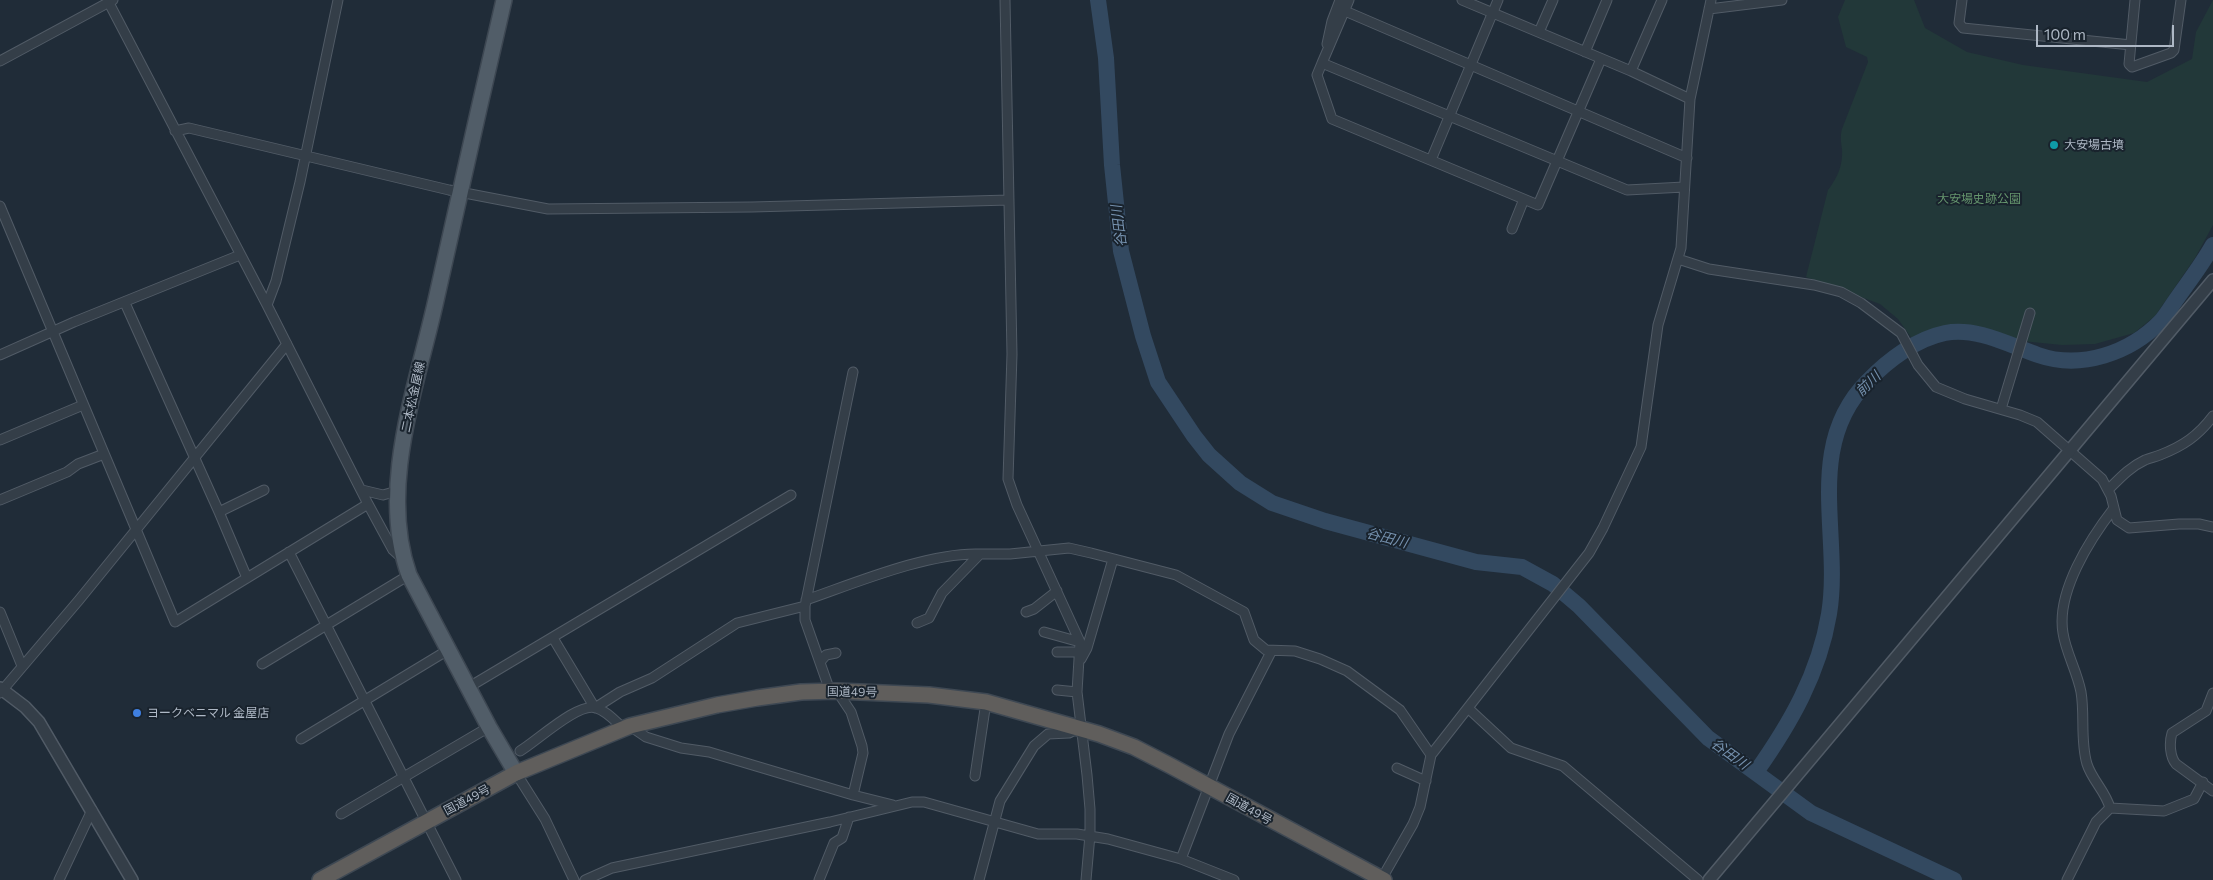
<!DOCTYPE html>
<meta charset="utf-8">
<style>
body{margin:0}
#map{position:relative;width:2213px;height:880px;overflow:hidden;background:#202c38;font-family:Commissioner,sans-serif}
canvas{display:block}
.scale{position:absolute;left:2036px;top:25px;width:138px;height:22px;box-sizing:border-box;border:2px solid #aeb8c5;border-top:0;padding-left:6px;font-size:15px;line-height:18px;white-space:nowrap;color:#aeb8c5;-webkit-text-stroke:4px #19232d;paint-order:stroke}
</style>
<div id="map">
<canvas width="2213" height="880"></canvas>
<div class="scale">100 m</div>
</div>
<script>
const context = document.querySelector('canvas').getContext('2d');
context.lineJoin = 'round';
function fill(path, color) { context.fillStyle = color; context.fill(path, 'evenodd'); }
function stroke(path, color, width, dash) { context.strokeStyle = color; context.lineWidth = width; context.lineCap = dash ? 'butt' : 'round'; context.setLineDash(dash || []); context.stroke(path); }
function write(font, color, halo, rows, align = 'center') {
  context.font = font + ' Commissioner,"Noto Sans JP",sans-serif'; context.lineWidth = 4; context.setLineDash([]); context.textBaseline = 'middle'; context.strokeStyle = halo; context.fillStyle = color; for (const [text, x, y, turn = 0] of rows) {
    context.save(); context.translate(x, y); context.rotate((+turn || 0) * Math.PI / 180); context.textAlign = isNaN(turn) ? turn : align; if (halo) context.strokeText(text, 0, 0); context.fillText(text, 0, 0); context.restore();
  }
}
fill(new Path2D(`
 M1845 0H1914L1925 28 1967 52 2023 65 2147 82 2192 59 2196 32 2213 0V225L2195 258 2155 316 2134 333 2095 344 2062 345 2002 339 1913 340 1898 319 1880 304 1806 277 1828 190C1838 177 1843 165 1842 149 1841 142 1840 136 1842 129L1868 62 1867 57 1846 47 1838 17Z`), '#223839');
stroke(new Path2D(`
 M1098 0 1106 58 1112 165 1121 251 1143 336 1158 382 1194 436 1209 455 1240 483 1272 503 1325 521 1476 562 1522 567 1553 584 1579 606 1708 738 1811 813 1954 880
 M1756 772C1790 724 1819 674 1829 614 1842 536 1803 446 1868 381 1888 360 1916 339 1945 333 1977 327 2009 345 2038 355 2081 370 2130 353 2161 321 2167 314 2172 305 2178 297 2190 280 2203 263 2213 245`), '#334960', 16);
const minor = new Path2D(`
 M1005 0 1012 354 1008 479 1017 505 1080 642 1077 692 1087 775 1090 809V835L1086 880
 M1349 0 1322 63 1627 190 1684 187
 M1462 0 1631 71 1690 99
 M1962 0 1959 23 1963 28 2131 45
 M2135 0 2129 64 2132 67 2171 53 2174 50 2181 0
 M109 3 267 305 368 504 393 550 404 560
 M1709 9 1782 0
 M1345 11 1687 158
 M1539 32 1553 0
 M1327 44 1332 21 1340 0
 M1585 52 1607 0
 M0 61 113 0
 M1322 63 1317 75 1332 119 1538 205 1601 59
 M1631 71 1662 0
 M175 131 189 128 449 190 548 209 752 207 1009 200
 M1431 160 1498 0
 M0 206 175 622 368 504
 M1512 229 1524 199
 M1678 259 1709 269 1814 285 1841 292 1861 303 1901 333 1918 365 1936 387 1965 399 2020 415 2037 422 2102 479 2111 496 2117 520 2129 528 2179 524H2199L2213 527
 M125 303 219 512 247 578
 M267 305 276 281 300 182 338 0
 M0 355 74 322 240 255
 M2001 409 2030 313
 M0 440 83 405
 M2109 489C2120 478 2130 467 2145 460 2150 458 2155 457 2160 455 2183 446 2198 436 2213 416
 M362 490 383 495 397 491
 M0 500 67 472 78 464 104 454
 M219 512 264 490
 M289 552 456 880
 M806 600C855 583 929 552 980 554
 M0 612 22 666
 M1026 612 1034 609 1057 591
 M917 623 929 618 942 593 980 554H1010L1069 548 1091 553 1176 575 1244 612 1254 640 1266 650 1295 651 1320 659 1347 671 1400 710 1431 755
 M1044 632 1080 642
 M553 638 595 708 620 692 652 678 737 623 805 606
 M1057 652H1080
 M1081 659 1087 648 1113 559
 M820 662 826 655 836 653
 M262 664 409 575
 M469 687 791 495
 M1057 690 1077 692
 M830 691 805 620V606L853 372
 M837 691 851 712 862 746 863 753 853 795
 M0 693 79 600 287 344
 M2213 693 2206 711 2172 733C2169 743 2170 757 2176 764L2213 791
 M1469 709 1511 748 1563 766 1698 880
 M630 726 646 737 681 748 709 752 853 795 893 805
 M301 739 448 650
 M520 751C537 741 578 702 596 708 607 711 616 722 624 729
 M1397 768 1426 781
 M516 773 545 819 574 880
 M975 776 986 702
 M2110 808C2106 792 2092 780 2087 764 2080 741 2085 715 2081 692 2077 671 2066 653 2063 633 2056 592 2090 539 2114 508
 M341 814 489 727
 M1181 859 1229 734 1271 652
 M59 880 92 810
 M585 880 612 868 830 822 912 802H924L1038 834H1077L1108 839 1181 859 1234 880
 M819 880 834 843 842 838 849 817
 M979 880 1000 801 1034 746 1048 734 1069 733 1079 728
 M1381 880 1413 824 1420 807 1431 755 1589 553 1603 528 1641 447 1658 325 1681 248 1690 99 1711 0
 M2067 880 2096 822 2110 808 2164 811 2194 799 2203 782`);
const tertiary = new Path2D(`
 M0 688 25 707 39 722 132 880
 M1709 880 2213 280`);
const primary = new Path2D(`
 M504 0C481 100 458 199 436 300 417 386 378 487 409 575L489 727 516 773`);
const trunk = new Path2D(`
 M320 880 516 773 630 726 717 705 757 698 801 692 837 691 929 695 986 702 1099 734 1134 747 1171 766 1384 880`);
stroke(minor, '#515b66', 11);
stroke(tertiary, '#515b66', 14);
stroke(primary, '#3d4752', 18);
stroke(trunk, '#3e4853', 18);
stroke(minor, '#343e48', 9);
stroke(tertiary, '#343e48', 11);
stroke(primary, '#515d68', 15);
stroke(trunk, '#605e5c', 15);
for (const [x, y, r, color] of [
 [2054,145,5,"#0f9aa8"],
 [137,713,5,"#3f7fe0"]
]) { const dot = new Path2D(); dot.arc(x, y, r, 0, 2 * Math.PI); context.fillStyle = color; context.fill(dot); stroke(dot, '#19232d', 2); }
write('12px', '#aeb8c5', '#19232d', [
 ["大安場古墳",2064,145],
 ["ヨークベニマル 金屋店",147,713]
], 'left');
write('12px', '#65956d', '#19232d', [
 ["大安場史跡公園",1979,199]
]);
write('12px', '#aeb8c5', '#19232d', [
 ["二本松金屋線",413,397,-78],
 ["国道49号",852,692,1],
 ["国道49号",467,800,-28],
 ["国道49号",1249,809,29]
]);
write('italic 14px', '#7591ae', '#19232d', [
 ["谷田川",1119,226,-97],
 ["前川",1868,384,-44],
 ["谷田川",1387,538,15],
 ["谷田川",1730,754,36]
]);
</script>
